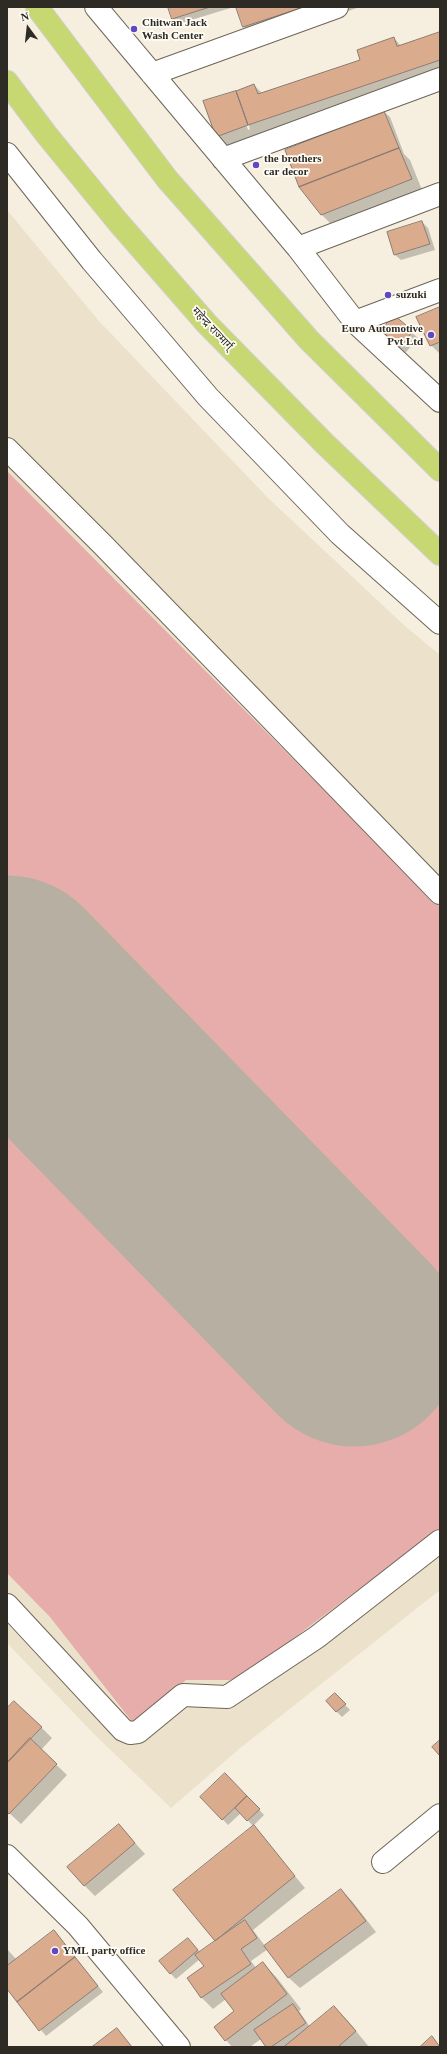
<!DOCTYPE html>
<meta charset="utf-8">
<style>
body{margin:0}
#map{position:relative;width:447px;height:2054px;overflow:hidden;background:#f6eede;font-family:"Times New Roman",serif}
canvas{display:block}
.frame{position:absolute;inset:0;border:8px solid #2e2b25;pointer-events:none}
.north{position:absolute;left:8px;top:8px;width:40px;height:40px;-webkit-text-stroke:3px #fffcf5;paint-order:stroke;rotate:345deg;font-size:11px;font-weight:700;line-height:16px;text-align:center;color:#2e2b25}
.north::after{content:'';display:block;margin:auto;width:14px;height:18px;background:#2e2b25;clip-path:polygon(50% 0,100% 100%,50% 72%,0 100%)}
</style>
<div id="map">
<canvas width="447" height="2054"></canvas>
<div class="frame"></div>
<div class="north">N</div>
</div>
<script>
const context = document.querySelector('canvas').getContext('2d');
context.lineJoin = 'round';
function fill(path, color) { context.fillStyle = color; context.fill(path, 'evenodd'); }
function stroke(path, color, width, dash) { context.strokeStyle = color; context.lineWidth = width; context.lineCap = dash ? 'butt' : 'round'; context.setLineDash(dash || []); context.stroke(path); }
function write(font, color, halo, rows, align = 'center') {
  context.font = font + ' "Times New Roman","Noto Sans Devanagari",serif'; context.lineWidth = 3.5; context.setLineDash([]); context.textBaseline = 'middle'; context.strokeStyle = halo; context.fillStyle = color; for (const [text, x, y, turn = 0] of rows) {
    context.save(); context.translate(x, y); context.rotate((+turn || 0) * Math.PI / 180); context.textAlign = isNaN(turn) ? turn : align; if (halo) context.strokeText(text, 0, 0); context.fillText(text, 0, 0); context.restore();
  }
}
fill(new Path2D(`
 M7 210 98 320 268 498 405 626 440 655V1590L239 1749 171 1808 93 1733 7 1643Z`), '#ece1ca');
fill(new Path2D(`
 M7 471 440 907V1528L246 1674 230 1680H186L134 1724 50 1617 7 1573V1102L310 1411 407 1310 7 901Z`), '#e7adab');
fill(new Path2D(`
 M169 7H234L178 24 173 19Z
 M237 7H360L258 41 244 27Z
 M440 33V78L263 138 259 135 227 147 217 136 205 102 254 85 263 94 361 60 358 51 394 38 401 46ZM239 103H242L250 129 248 130Z
 M384 112 390 117 404 154 410 160 422 190 332 225 321 214Z
 M422 222 428 228 435 250 401 260 395 255 388 233Z
 M440 308V354L431 345Z
 M394 317 418 338 401 358 383 343Z
 M335 1694 350 1710 342 1717 327 1702Z
 M7 1710 41 1727 52 1738 41 1750 67 1775 21 1824 7 1811Z
 M231 1780 264 1815 253 1826 241 1813 228 1825 202 1797Z
 M119 1825 145 1854 95 1896 84 1885Z
 M254 1827 305 1888 253 1930 265 1946 341 1890 352 1901 376 1932 300 1988 289 1978 268 1949 251 1961 256 1968 263 1963 277 1978 301 2009 299 2011 310 2027 334 2007 348 2021 369 2047H267L261 2039 250 2047H232L215 2027 236 2012 226 1999 213 2009 202 1998 188 1978 205 1967 200 1959 176 1979 170 1973 188 1939 200 1952 216 1942 174 1890Z
 M54 1931 103 1992 46 2036 7 1988V1949L17 1960Z`), '#0003');
stroke(new Path2D(`
 M7 983 354 1339`), '#b6afa2', 215);
const building = new Path2D(`
 M168 7H210L172 19Z
 M236 7H304L243 27Z
 M440 32V60L248 125 236 91 254 84 258 94 360 60 357 50 394 37 397 46Z
 M236 91 248 125 216 137 203 101Z
 M384 111 399 148 299 187 285 150Z
 M399 148 412 179 321 215 299 187Z
 M422 221 430 244 394 255 387 232Z
 M440 307V342L430 346 416 317Z
 M394 315 413 331 395 353 376 337Z
 M335 1693 346 1704 336 1712 326 1701Z
 M14 1701 42 1727 7 1763V1708Z
 M30 1738 57 1764 9 1814 7 1812V1763Z
 M440 1740V1756L432 1747Z
 M225 1773 247 1796 222 1820 200 1797Z
 M247 1796 260 1809 247 1821 235 1808Z
 M119 1824 135 1843 84 1886 67 1867Z
 M254 1825 295 1876 215 1941 173 1890Z
 M341 1889 366 1921 288 1978 264 1946Z
 M245 1920 257 1938 241 1949 251 1964 201 1998 187 1978 204 1966 195 1955Z
 M54 1930 75 1957 17 2002 7 1989V1966Z
 M188 1938 198 1950 170 1974 159 1961Z
 M75 1957 98 1986 39 2031 17 2002Z
 M263 1962 287 1994 225 2041 214 2027 234 2011 221 1994Z
 M293 2004 306 2023 271 2047H266L254 2030Z
 M334 2006 356 2031 338 2047H284Z
 M117 2028 132 2047H92Z
 M432 2036 440 2047H420Z`);
fill(building, '#dbab8d');
stroke(building, '#8b7c73', 1);
const minor = new Path2D(`
 M96 7 298 248 355 322 440 401
 M152 74 337 7
 M7 154 92 261 208 397 340 534 440 623
 M223 159 440 79
 M298 248 440 194
 M355 322 440 290
 M7 449 104 546 440 893
 M7 1605 123 1730 130 1733 138 1732 183 1695 227 1697 317 1637 440 1541
 M7 1856 78 1926 179 2047
 M383 1862 440 1815`);
const highway = new Path2D(`
 M37 7 167 179 309 340 440 470
 M7 82 46 134 118 222 207 324 324 443 440 554`);
stroke(minor, '#6d6658', 24);
stroke(highway, '#d1d0cf', 24);
stroke(minor, '#fff', 22);
stroke(highway, '#c7d772', 22);
for (const [x, y, r, color] of [
 [134,29,4,"#6048c1"],
 [256,165,4,"#6048c1"],
 [388,295,4,"#6048c1"],
 [431,335,4,"#6048c1"],
 [55,1951,4,"#6048c1"]
]) { const dot = new Path2D(); dot.arc(x, y, r, 0, 2 * Math.PI); context.fillStyle = color; context.fill(dot); stroke(dot, '#fffcf5', 1.5); }
write('bold 11px', '#2e2b25', '#fffcf5', [
 ["Chitwan Jack",142,23],
 ["Wash Center",142,36],
 ["the brothers",264,159],
 ["car decor",264,172],
 ["suzuki",396,295],
 ["Euro Automotive",423,329,"right"],
 ["Pvt Ltd",423,342,"right"],
 ["YML party office",63,1951]
], 'left');
write('11px', '#2e2b25', '#fffcf5', [
 ["महेन्द्र राज्मार्ग्",212,329,47]
]);
</script>
